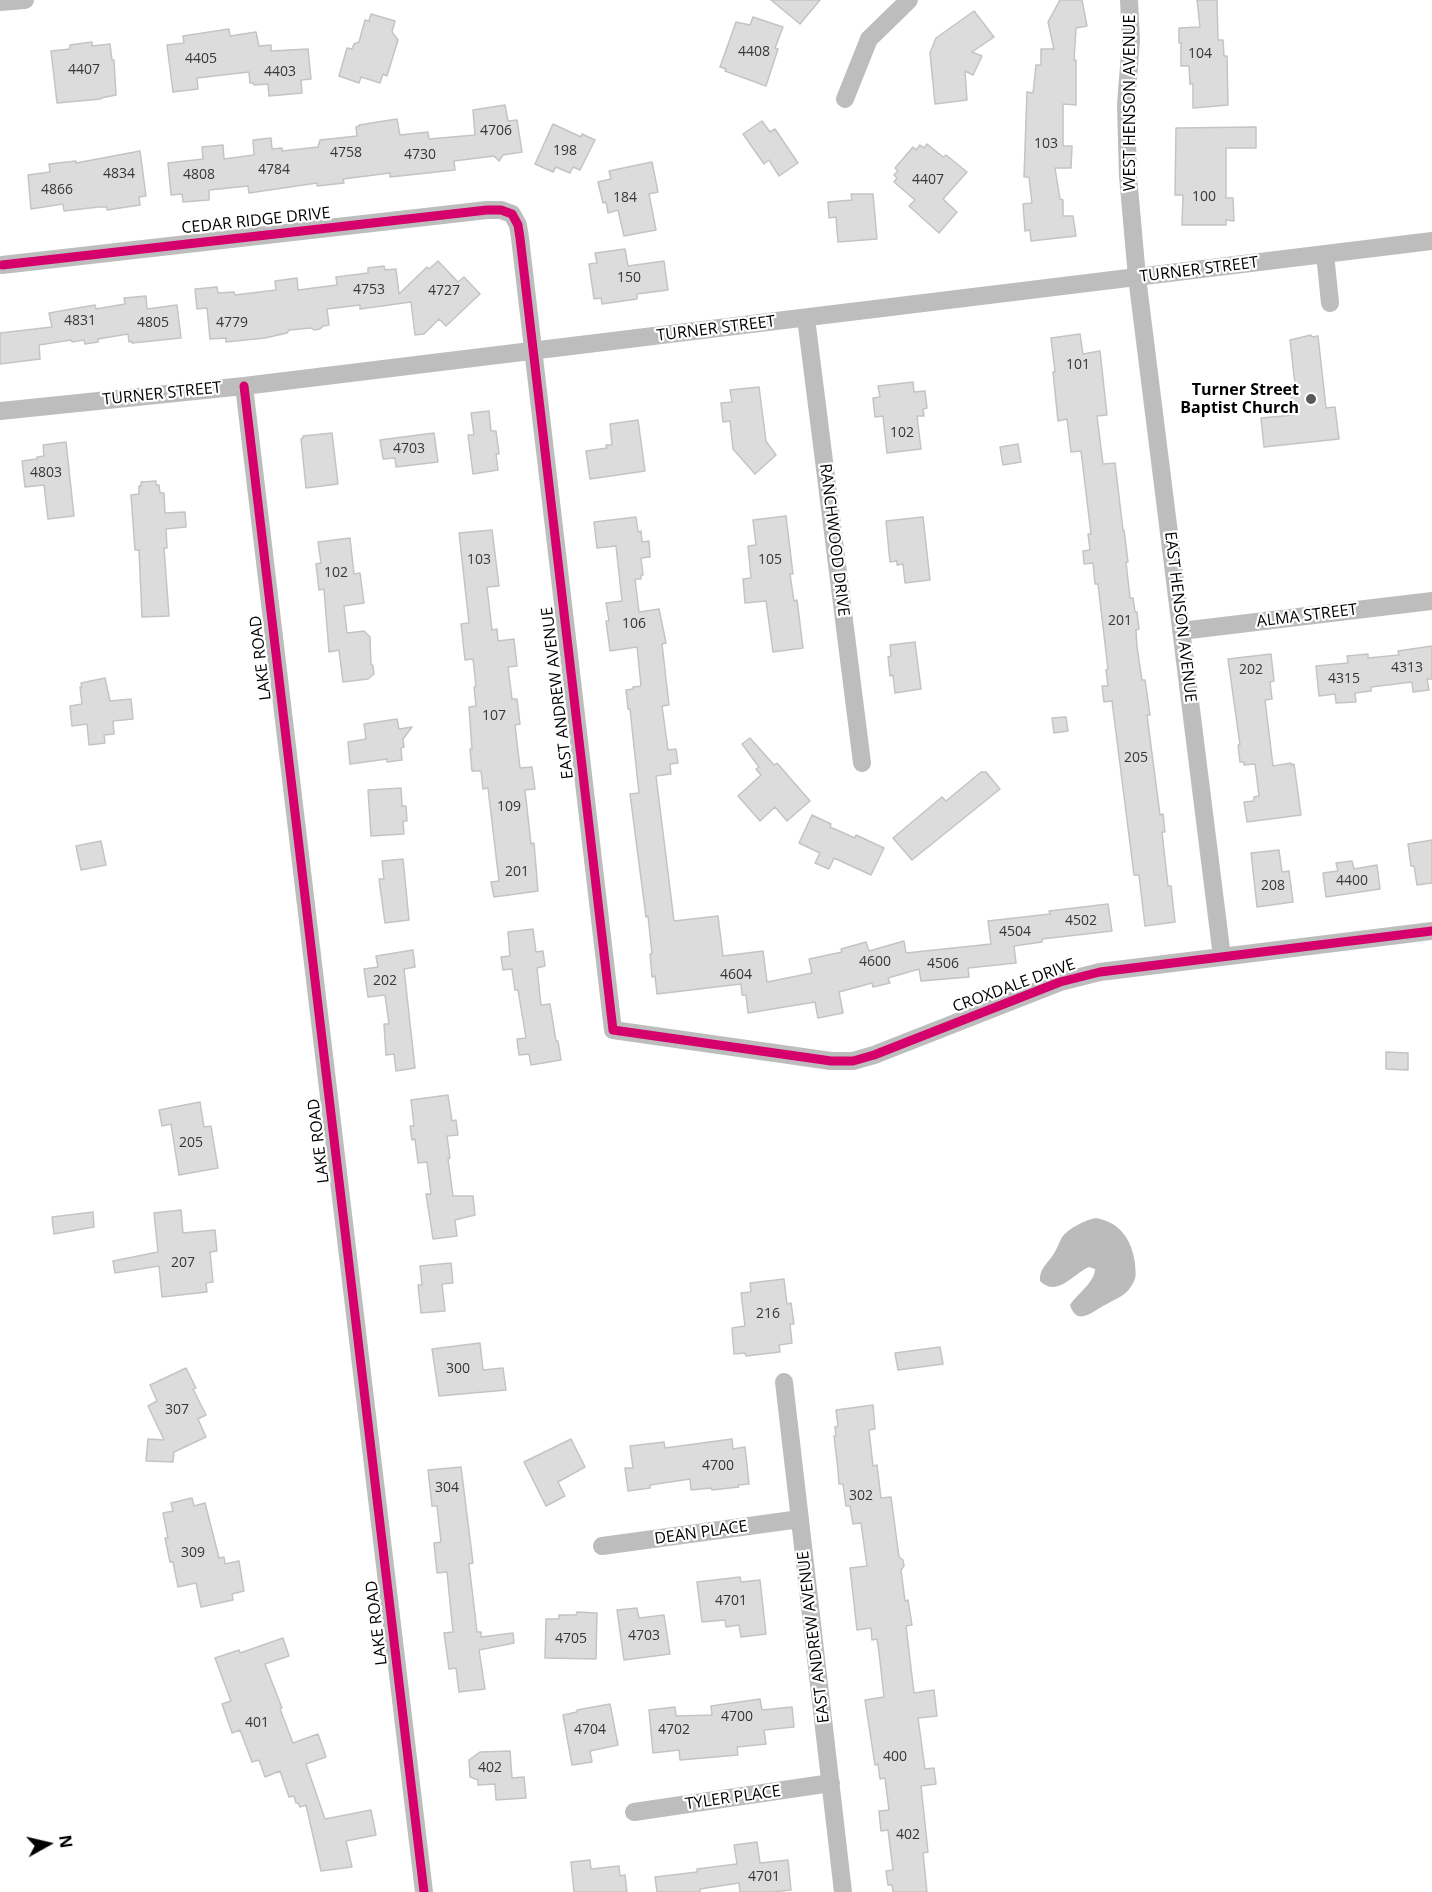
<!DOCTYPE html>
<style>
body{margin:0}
#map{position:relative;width:1432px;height:1892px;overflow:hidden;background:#fff;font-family:"Open Sans",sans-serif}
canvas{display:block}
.north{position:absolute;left:18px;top:1814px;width:60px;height:60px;-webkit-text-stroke:4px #fff;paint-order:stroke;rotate:82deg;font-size:16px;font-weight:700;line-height:24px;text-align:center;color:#000}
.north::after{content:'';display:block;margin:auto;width:21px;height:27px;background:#000;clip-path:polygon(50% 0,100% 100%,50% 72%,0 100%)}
</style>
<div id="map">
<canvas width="1432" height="1892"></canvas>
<div class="north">N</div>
</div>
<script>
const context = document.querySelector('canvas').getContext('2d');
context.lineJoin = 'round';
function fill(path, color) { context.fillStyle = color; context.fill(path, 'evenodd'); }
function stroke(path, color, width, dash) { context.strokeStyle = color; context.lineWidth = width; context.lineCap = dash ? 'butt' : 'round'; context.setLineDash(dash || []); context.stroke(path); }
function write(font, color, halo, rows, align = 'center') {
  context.font = font + ' "Open Sans",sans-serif'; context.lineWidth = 4.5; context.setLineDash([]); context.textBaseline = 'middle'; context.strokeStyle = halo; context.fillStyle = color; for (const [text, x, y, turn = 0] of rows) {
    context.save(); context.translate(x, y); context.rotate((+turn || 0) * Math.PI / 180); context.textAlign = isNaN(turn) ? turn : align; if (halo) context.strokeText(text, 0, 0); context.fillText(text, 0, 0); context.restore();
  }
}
fill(new Path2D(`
 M1096 1218C1120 1222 1132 1240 1135 1263 1135 1269 1137 1276 1134 1281 1127 1296 1119 1297 1107 1304 1094 1310 1077 1328 1070 1305 1077 1294 1095 1282 1095 1269L1089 1267C1073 1274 1057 1298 1040 1281 1039 1269 1047 1264 1053 1255 1057 1249 1059 1243 1062 1237 1069 1228 1085 1220 1096 1218Z`), '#bbb');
const building = new Path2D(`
 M771 0H820L800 24Z
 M1060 0H1082L1087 26 1076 28 1074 60H1076V105L1063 104V146H1072L1071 168H1055L1060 199 1063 200V216H1073L1076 236 1031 241 1030 230 1025 231 1023 204 1032 203 1029 177H1024L1027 92 1033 93 1036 65H1041V49H1054L1048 22Z
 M1197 0H1217L1218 40H1223L1224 56H1227L1228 105 1193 108V84H1190L1189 66H1181V43H1179V28L1200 27Z
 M974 11 994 37 972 52 982 56 973 75 965 71 967 100 935 104 930 53 936 38Z
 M371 14 395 21 392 32 398 40 387 76 383 74 380 83 361 77 359 83 339 76 347 48 352 49 354 44 359 42 365 20 369 21Z
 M753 17 783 27 775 48 778 49 766 86 725 71 726 69 720 67 736 22 750 25Z
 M229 29 230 36 256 32 259 46 271 45V51L308 49 311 79 301 80 302 93 269 96 268 84 254 85 253 83H250L249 72 197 78 198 89 173 92 167 45 184 43 183 36Z
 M92 42V46L110 44 112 60H114L116 95 101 98V99L57 103 51 51 70 49V45Z
 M505 105 508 121 517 120 522 152 503 155 499 161 494 156 454 161 455 170 390 177V173L343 179 344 183 317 186V183L249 193 248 186 209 190V200L183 202 182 194 171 195 168 163 203 159 202 147 223 145 224 159 254 155 253 140 271 138 272 149 282 148V151L318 147 320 140 357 136 356 127 359 126V125L397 119 400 135 428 132 429 139 475 135 473 110Z
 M762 121 770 132 775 129 798 163 779 176 769 160 764 164 743 134Z
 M553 124 581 137 582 134 595 140 580 170 573 167 570 173 556 167 553 172 535 164Z
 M1256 127V148H1226V198H1233L1234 221 1226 220V225H1182L1183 195H1175L1176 128Z
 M927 144 943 157 946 155 967 172 943 199 957 212 939 233 909 206 915 200 894 182 897 178 894 175 898 171 895 168 913 147 916 150 920 145 924 148Z
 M140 151 146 196 139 197 140 205 107 210V207H99L64 211 63 204 31 209 28 175 50 172 49 164 76 161V163Z
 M652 162 658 192 649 194 656 230 624 236 618 210 608 213 606 202 603 203 598 182 611 179 609 171Z
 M851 194H873L877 239 838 242 836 217 829 218 828 202 852 200Z
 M625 249 628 266 664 261 668 290 637 294V299L602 304 601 298 594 299 589 264 597 263 595 253Z
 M438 261 458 282 464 277 480 294 446 326 439 319 424 334 415 335 411 302 360 309V305L327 309 329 325 323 326 320 329 314 330 311 328 289 330 287 333 265 338 226 342V338L210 339 207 308 197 309 195 289 217 287 218 293 234 292 235 295 276 290 275 281 297 278 298 290 337 285 336 277 368 273V268L384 266 385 270 396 269 399 294 427 267 429 269Z
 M146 296 147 309 177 305 181 338 132 343V341L129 342 128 334 98 339V342L85 344 84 340 72 342 71 340 39 345 40 359 0 364V333L52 327 49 313 95 305 96 309 125 304 124 298Z
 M1080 334 1083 354 1100 351 1107 415 1097 416 1103 464 1115 463 1123 530H1124L1128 562H1126L1130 598H1133L1135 612H1137L1139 629 1136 630 1137 647 1142 680H1145L1150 715H1147L1160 815 1163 814 1165 832H1162L1168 886H1171L1175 922 1145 926 1139 875H1134L1112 701 1104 702 1102 686H1108L1106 670 1108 669 1098 584H1095L1093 563 1084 564 1083 551 1090 550 1088 534H1091L1081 451 1071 452 1067 419 1058 421 1053 372H1055L1051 338Z
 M1311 335 1312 337 1318 336 1326 408 1335 407 1339 439 1264 447 1261 418 1293 415 1290 385 1295 384 1290 340Z
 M913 382 914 392 925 391 927 408 923 409 924 416H917L921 449 887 453 883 416 875 417 873 398 880 397 878 386Z
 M759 387 766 441 776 455 755 474 733 449 730 421 723 422 721 403 732 402 730 390Z
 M489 411 491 431H496L499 454H496L498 470 473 474 468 435H474L471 413Z
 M638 420 645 471 590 479 586 451 607 448 606 445H612L610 424Z
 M332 433 338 484 306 488 301 439 303 438V436Z
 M434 433 438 462 396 467 395 458 383 459 380 440Z
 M66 442 74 516 48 519 44 485 25 487 22 461 37 459V457L44 456 43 445Z
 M1018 444 1021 462 1003 465 1000 447Z
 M156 481V485H159L160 493H164L165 513 185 512 186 527 166 529 167 548H164L169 616 142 617 139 550H135L131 495 139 494V486H141V482Z
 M786 516 793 574H790L794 601 797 600 803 648 773 652 766 601 745 603 743 579 751 578 748 546 756 545 753 520Z
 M636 517 638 532 641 531 642 542 649 541 650 557 641 558 643 575H641V579H635L639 612 659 609 666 643 662 644 669 705 662 706 668 750 676 749 678 763 670 764 671 774 656 776 674 921 718 916 723 956 763 951 767 982 812 973 809 959 842 952 841 949 866 942 869 951 904 941 906 953 991 944 988 921 1050 914 1049 911 1108 904 1112 931 1042 939V942L1014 946 1016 963 968 968 969 977 921 981 919 969 888 978 890 983 873 987 872 983 839 992 843 1013 818 1018 815 1002 748 1013 746 995H742L741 984 657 994 655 976 652 977 650 954H652L648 916 646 917 630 794 639 793 630 709H628L626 690 633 689V687L641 686 637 647 610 651 606 621H609L606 603 622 601 616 546 597 548 594 522Z
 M923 517 930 580 905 583 903 564 897 565V561L890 562 886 521Z
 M492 530 499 586 487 587 492 630 497 629 498 641 514 639 517 666 508 667 512 699H517L520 724 515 725 520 768 532 767 535 789 525 790 531 844 534 843 538 891 494 897 491 882 499 881 488 788 483 789 481 771H472L470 749H472L469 707 476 706 474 687 476 686 473 659 465 660 461 624 469 623 459 533Z
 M350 538 354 574 360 573 364 603 344 606 347 633 364 631 370 637 371 664 373 666 374 674 368 679 343 682 339 650 329 652 324 589 319 590 316 564 321 563 318 542Z
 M915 642 921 689 895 693 893 675 890 676 888 657 891 656 890 645Z
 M1432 646V679H1427L1429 690 1413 692 1412 682 1371 687V691L1355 693 1356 702 1336 703 1335 694 1319 696 1316 666 1348 663 1347 656 1368 654V658L1399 655 1398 651Z
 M1271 654 1274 681 1270 682 1272 699 1265 700 1273 766 1291 763V765L1294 764 1301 815 1247 822 1244 802 1254 801V797L1259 796 1255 764 1244 765V762H1240L1238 745H1240L1228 659Z
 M105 678 110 701 131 699 133 719 113 721 114 734 104 735 105 743 89 745 87 724 72 726 70 706 82 704 80 687H82L81 683Z
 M1066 717 1068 731 1054 733 1052 718Z
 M397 719 399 729 412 727 403 739 404 747 401 748 402 760 387 762V759L350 764 348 742 366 739 364 724Z
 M750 738 774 765 777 763 810 801 787 821 775 807 760 821 738 796 761 775 756 769 759 767 742 744Z
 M981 772H986L1000 789 912 860 893 838 942 797 946 801Z
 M401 788 402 806H406L407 821H403L404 834 371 836 368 790Z
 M812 815 831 824 830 827 855 838 856 835 884 848 871 875 834 858 829 869 815 863 820 853 799 843Z
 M1432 840V883L1417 885 1414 866H1411L1408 844Z
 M101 841 106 865 81 870 76 846Z
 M1279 850 1282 872 1289 871 1293 902 1257 907 1251 853Z
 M403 859 409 920 385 923 379 879H384L382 861Z
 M1352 861 1354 869 1377 865 1380 889 1326 897 1323 873 1338 871 1336 863Z
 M533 929 536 952 543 951 545 966 537 968 541 1005 550 1004 556 1041H558L561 1060 531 1065 529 1054 519 1055 517 1039 526 1038 518 990H515L512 969 503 970 501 957 510 956 508 932Z
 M413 950 415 967 404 969 415 1068 396 1071 394 1054 386 1055 384 1024H389L385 995 368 997 364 969 378 967 376 956Z
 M1386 1052 1408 1053V1070L1386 1069Z
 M448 1095 452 1121 456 1120 458 1135 447 1136 450 1158 448 1159 453 1196H473L475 1215 455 1220 457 1236 433 1239 426 1194H431L427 1162 418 1163 415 1139 412 1140 410 1126H414L411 1100Z
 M200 1102 204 1127 211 1126 218 1168 179 1175 171 1124 162 1126 159 1110Z
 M181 1210 183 1233 215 1230 217 1251 210 1252 213 1282 206 1283 207 1292 162 1297 159 1266 115 1273 113 1261 158 1252 154 1213Z
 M93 1212 94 1227 54 1234 52 1217Z
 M451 1263 453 1283 442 1284 445 1311 421 1313 418 1285H422L420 1266Z
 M784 1279 787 1304 791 1303 794 1324H790L792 1343 779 1345 780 1352 746 1356 745 1353 734 1354 732 1328 745 1326 741 1293 751 1292 750 1283Z
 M480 1343 483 1370 503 1368 506 1390 439 1396 432 1349Z
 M940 1347 943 1364 898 1370 895 1353Z
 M186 1368 196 1388 193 1389 206 1415 198 1419 206 1437 174 1452 173 1462 146 1461 148 1439 164 1440 148 1406 157 1401 150 1385Z
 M873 1405 875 1429 869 1430 873 1466 877 1465 881 1498 891 1497 899 1557 903 1560 904 1566 901 1570 905 1601 908 1600 912 1625 906 1626 914 1693 934 1690 937 1716 918 1718 925 1769 934 1768 936 1784 921 1786 928 1852 923 1853 927 1892H893L892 1885H888L886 1871 893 1870 888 1830 881 1831 879 1811 889 1810 885 1778 880 1779 878 1764 875 1765 865 1700 884 1697 879 1652 877 1639 872 1640 871 1628 857 1630 850 1568 867 1566 861 1523 853 1524 850 1506H846L843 1484H839L838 1470 834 1436H836L835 1427 838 1426 836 1410Z
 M571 1439 585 1467 558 1482 565 1496 546 1506 524 1462Z
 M732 1439 733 1449 745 1447 749 1484 738 1485 739 1487 712 1490 711 1488 691 1490 690 1479 650 1485V1488L628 1491 625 1468H633L630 1446 664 1442 665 1448Z
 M461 1467 473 1563 469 1564 477 1632H481V1637L513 1633 514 1643 479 1650 485 1689 459 1692 456 1668 449 1669 444 1633 453 1632 447 1572 437 1573 434 1543 441 1542 437 1506H432L428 1470Z
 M192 1498 194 1506 205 1503 219 1558 224 1557 225 1564 239 1561 244 1591 232 1594 233 1600 201 1607 196 1583 178 1587 173 1562H170L165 1538H168L163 1513 173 1511 171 1503Z
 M740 1577 741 1582 760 1580 766 1634 741 1637 739 1625 726 1627 725 1620 702 1622 697 1582Z
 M637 1608 639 1618 664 1615 670 1654 624 1660 617 1610Z
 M577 1612 597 1613 596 1659 545 1658 546 1619H559V1615H576Z
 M283 1638 289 1656 265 1664 282 1708 280 1709 293 1743 318 1734 326 1757 306 1764 325 1819 371 1810 376 1835 346 1841 352 1867 321 1871 306 1805 300 1807 298 1803H296L294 1796 289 1797 280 1771 265 1777 259 1760 252 1762 240 1730 232 1733 222 1704 231 1701 215 1658 239 1650 240 1653Z
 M760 1699 762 1710 792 1707 794 1727 764 1730 766 1744 737 1747 738 1755 680 1760 679 1750 653 1753 649 1710 675 1707 676 1716 712 1715 711 1706Z
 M610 1704 618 1745 590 1751 592 1762 572 1765 563 1715 577 1712V1710Z
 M510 1751 512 1778 524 1777 526 1798 496 1800 495 1784 478 1785V1780L470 1777 469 1760 480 1752Z
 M757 1842 760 1863 788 1860 791 1890 772 1892H740L739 1883 700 1889V1892H657L655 1877 697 1872V1869L737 1864 734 1845Z
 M590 1860 591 1869 619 1866 620 1876 625 1875 627 1892H574L571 1862Z`);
fill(building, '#dcdcdc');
stroke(building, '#c4c4c4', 1.5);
stroke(new Path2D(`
 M1129 0 1131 40 1126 105 1128 176 1137 277 1222 957
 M0 2 25 0
 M845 99 869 39 909 0
 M1325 254 1330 303
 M2 265 487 210H501L512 214 518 225 520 238 613 1030 831 1061H853L874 1055 1060 982 1100 972 1432 931
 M806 318 862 763
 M244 386 424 1892
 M0 411 244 386 1432 241
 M1181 631 1432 601
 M784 1382 843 1892
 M602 1546 800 1519
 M634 1812 831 1783`), '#bdbdbd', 18);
stroke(new Path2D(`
 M2 265 487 210H501L512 214 518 225 520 238 613 1030 831 1061H853L874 1055 1060 982 1100 972 1432 931
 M244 386 424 1892`), '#d6006c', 9);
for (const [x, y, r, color] of [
 [1311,399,6,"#595959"]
]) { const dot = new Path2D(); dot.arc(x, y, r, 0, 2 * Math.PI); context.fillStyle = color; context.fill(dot); stroke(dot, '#fff', 2); }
write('14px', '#373737', null, [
 ["4408",754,52],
 ["104",1200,54],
 ["4405",201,59],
 ["4407",84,70],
 ["4403",280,72],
 ["4706",496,131],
 ["103",1046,144],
 ["198",565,151],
 ["4758",346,153],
 ["4730",420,155],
 ["4784",274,170],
 ["4834",119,174],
 ["4808",199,175],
 ["4407",928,180],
 ["4866",57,190],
 ["100",1204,197],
 ["184",625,198],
 ["150",629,278],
 ["4753",369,290],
 ["4727",444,291],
 ["4831",80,321],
 ["4805",153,323],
 ["4779",232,323],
 ["101",1078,365],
 ["102",902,433],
 ["4703",409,449],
 ["4803",46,473],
 ["103",479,560],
 ["105",770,560],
 ["102",336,573],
 ["201",1120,621],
 ["106",634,624],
 ["4313",1407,668],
 ["202",1251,670],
 ["4315",1344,679],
 ["107",494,716],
 ["205",1136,758],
 ["109",509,807],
 ["201",517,872],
 ["4400",1352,881],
 ["208",1273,886],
 ["4502",1081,921],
 ["4504",1015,932],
 ["4600",875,962],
 ["4506",943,964],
 ["4604",736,975],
 ["202",385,981],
 ["205",191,1143],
 ["207",183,1263],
 ["216",768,1314],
 ["300",458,1369],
 ["307",177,1410],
 ["4700",718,1466],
 ["304",447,1488],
 ["302",861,1496],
 ["309",193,1553],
 ["4701",731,1601],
 ["4703",644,1636],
 ["4705",571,1639],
 ["4700",737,1717],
 ["401",257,1723],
 ["4704",590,1730],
 ["4702",674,1730],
 ["400",895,1757],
 ["402",490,1768],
 ["402",908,1835],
 ["4701",764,1877]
]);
write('16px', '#000', '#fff', [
 ["WEST HENSON AVENUE",1130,103,-90],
 ["CEDAR RIDGE DRIVE",256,221,-6],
 ["TURNER STREET",1199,270,-7],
 ["TURNER STREET",716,329,-7],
 ["TURNER STREET",162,394,-6],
 ["RANCHWOOD DRIVE",834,540,83],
 ["ALMA STREET",1307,616,-7],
 ["EAST HENSON AVENUE",1180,617,83],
 ["LAKE ROAD",261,658,-97],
 ["EAST ANDREW AVENUE",558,693,-97],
 ["CROXDALE DRIVE",1014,986,-20],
 ["LAKE ROAD",319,1141,-97],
 ["DEAN PLACE",701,1533,-8],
 ["LAKE ROAD",377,1623,-97],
 ["EAST ANDREW AVENUE",814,1637,-97],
 ["TYLER PLACE",733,1798,-8]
]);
write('bold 16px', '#000', '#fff', [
 ["Turner Street",1299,390],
 ["Baptist Church",1299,408]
], 'right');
</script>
